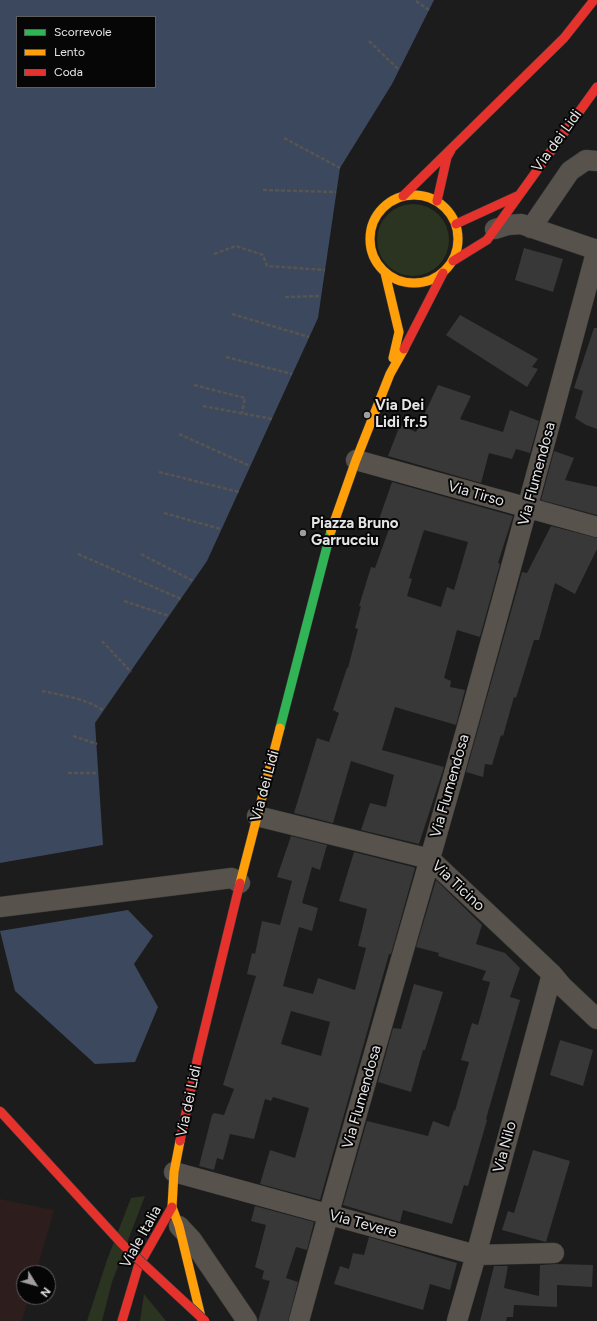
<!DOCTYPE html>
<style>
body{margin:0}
#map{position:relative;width:597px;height:1321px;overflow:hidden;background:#1c1c1c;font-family:Figtree,sans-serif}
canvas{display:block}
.legend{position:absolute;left:16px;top:16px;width:140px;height:72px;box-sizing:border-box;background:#070607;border:1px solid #605f60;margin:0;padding:5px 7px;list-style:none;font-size:12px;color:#e6e5e6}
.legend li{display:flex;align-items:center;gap:8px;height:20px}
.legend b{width:20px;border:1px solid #605f60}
.north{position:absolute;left:16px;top:1265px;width:40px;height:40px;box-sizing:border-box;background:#070607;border:1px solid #605f60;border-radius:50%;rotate:127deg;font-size:11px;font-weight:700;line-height:16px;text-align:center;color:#e6e5e6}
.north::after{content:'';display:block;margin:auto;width:14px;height:18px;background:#9f9f9f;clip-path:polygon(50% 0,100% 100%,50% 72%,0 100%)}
</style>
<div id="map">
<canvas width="597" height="1321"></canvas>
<ul class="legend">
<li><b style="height:5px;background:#30b455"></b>Scorrevole</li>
<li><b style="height:5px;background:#ff9f0a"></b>Lento</li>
<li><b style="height:5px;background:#e5322d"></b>Coda</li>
</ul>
<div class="north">N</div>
</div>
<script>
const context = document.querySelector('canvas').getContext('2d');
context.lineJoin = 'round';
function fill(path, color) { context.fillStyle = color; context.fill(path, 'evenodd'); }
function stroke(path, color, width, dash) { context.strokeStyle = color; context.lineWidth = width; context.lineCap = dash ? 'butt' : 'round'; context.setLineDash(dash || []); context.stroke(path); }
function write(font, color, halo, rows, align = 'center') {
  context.font = font + ' Figtree,sans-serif'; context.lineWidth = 4; context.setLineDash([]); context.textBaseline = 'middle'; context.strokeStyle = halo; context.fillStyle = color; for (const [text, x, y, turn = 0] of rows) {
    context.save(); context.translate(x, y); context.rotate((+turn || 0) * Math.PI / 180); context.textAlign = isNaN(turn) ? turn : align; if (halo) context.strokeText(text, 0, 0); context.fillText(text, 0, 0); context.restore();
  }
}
fill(new Path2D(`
 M0 1199 54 1210 36 1273H24V1297H29L22 1321H0Z`), '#2d1d1d');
fill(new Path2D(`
 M377 240a36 36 0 1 1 72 0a36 36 0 1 1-72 0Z
 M145 1196 112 1282 102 1321H87L107 1260 131 1198Z
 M144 1294 166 1321H140Z`), '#2b3420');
fill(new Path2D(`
 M0 0H434L392 84 340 168 318 318 207 561 95 723 103 845 0 863ZM17 17H155V87H17Z
 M128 910 153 936 134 964 158 1007 135 1062 95 1064 15 991 0 931Z`), '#3b485e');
fill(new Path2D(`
 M524 248 563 259 553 292 515 280Z
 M460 315 538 359 532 367 538 369 527 387 446 335Z
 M594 328H597V429L586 425 575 418 583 391 574 388Z
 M438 385 471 396 460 419 503 432 510 410 539 421 530 453 516 449 512 459 489 453 481 483 388 456 400 425 416 432Z
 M554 451 574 458 565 480 597 487V515L541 500Z
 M392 482 513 516 498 563 500 564 480 637 457 630 444 678 451 681 450 687 465 690 456 725 395 707 382 750 444 767 419 844 361 830 370 803 386 807 394 775 351 761 333 823 294 813 317 738 329 742 339 713 333 710 347 668H348L358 629 355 628 361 606H359L371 567 375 568 389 529 377 525ZM424 530 468 542 454 590 447 587 441 607 407 596 412 579 409 578Z
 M551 526 597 538V549L575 594 555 583 539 640H534L516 698 514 697 503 736 501 735 492 765 485 764 483 777 466 772 522 572 527 573Z
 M291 836 327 845 320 870 312 867 302 903 318 908 312 931 299 927 283 986 313 994 318 978 355 990 366 948 358 946 367 909 339 901 354 852 413 867 415 868 391 954H389L320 1200 260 1184 270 1150 295 1158 309 1108 273 1097 271 1101 265 1099 254 1139 230 1134 223 1160 217 1158 214 1170 199 1166 212 1115 214 1113 224 1115 234 1089 223 1085 256 976 247 974 252 953 255 954 262 921 280 925 292 881 277 877ZM291 1011 330 1022 321 1056 281 1044Z
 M436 880 482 925 476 944 505 953 520 968 510 997 520 1000 486 1119 487 1120 468 1186 464 1185 452 1224 403 1210 400 1222 343 1205 367 1121 428 1136 433 1121 449 1127 454 1110 455 1111 469 1062 461 1060 472 1023 478 1025 490 982 482 980 486 971 438 956 439 953 416 947Z
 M414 984 443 992 425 1050H423L411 1092 378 1082 393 1028 401 1029Z
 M560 1040 593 1050 583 1086 550 1075Z
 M533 1150 570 1161 546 1242 502 1230 508 1211 514 1213Z
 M255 1206 314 1222 307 1250 296 1247 286 1278 298 1282 288 1321H258L270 1281 262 1279 264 1271 255 1267 266 1225 251 1221Z
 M369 1237 457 1263 450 1290 430 1284 423 1310 334 1284 340 1266 349 1269 353 1253 364 1255Z
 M556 1264 593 1265 592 1287 557 1285V1307L514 1305 513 1317H507L506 1321H480L494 1266H508L504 1288 539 1296 540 1265Z`), '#383838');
const street = new Path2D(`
 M531 228 570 171 586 160 597 161
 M495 229 508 225 521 224 597 250
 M356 460 597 527
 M257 816 430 859 552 974 562 986 597 1019
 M0 907 232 878 240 883
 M174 1172 476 1255 554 1253
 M179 1226 192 1240 247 1321
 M299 1321C342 1163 388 1005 433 848 490 649 543 449 597 249
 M457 1321 476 1255 552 974`);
const fast = new Path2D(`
 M280 728 331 531`);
const slow = new Path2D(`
 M370 239a44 44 0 1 1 88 0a44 44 0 1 1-88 0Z
 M385 273 399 332 393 358
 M331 531 356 460 390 374 404 349
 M240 883 280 728
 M180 1141 174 1172 172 1207 179 1226 202 1321`);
const jam = new Path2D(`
 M403 196 564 38 594 0
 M437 201 447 157 451 150
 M456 224 517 196
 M453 261 487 240 597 87
 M404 349 443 273
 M180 1141 198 1056 240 883
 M122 1321 138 1267 172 1207`);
stroke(street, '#383838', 21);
stroke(fast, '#383838', 10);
stroke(slow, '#383838', 10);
stroke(jam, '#383838', 10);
stroke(new Path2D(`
 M416 1 429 10
 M369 41 399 70
 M284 138 340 168
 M263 190 336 192
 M214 254 236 246 263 255 267 266 325 270
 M285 297 321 296
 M232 314 309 337
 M226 357 292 374
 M194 385 245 398 242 413
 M203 406 272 419
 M179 434 250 466
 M159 472 239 492
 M164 513 221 529
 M78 554 181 599
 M141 554 193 581
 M124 601 169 616
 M102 641 131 672
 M42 691C61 695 88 699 104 711
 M73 736 97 744
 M68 773H98`), '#58544f', 2.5, [4, 2]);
stroke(street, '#58524c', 20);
stroke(fast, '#30b455', 9);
stroke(slow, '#ff9f0a', 9);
stroke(jam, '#e5322d', 9);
const jamBridge = new Path2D(`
 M0 1111 123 1245 205 1321`);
stroke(jamBridge, '#383838', 10, []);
stroke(jamBridge, '#e5322d', 9);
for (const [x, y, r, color] of [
 [367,415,4,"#9f9f9f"],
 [303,533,4,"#9f9f9f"]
]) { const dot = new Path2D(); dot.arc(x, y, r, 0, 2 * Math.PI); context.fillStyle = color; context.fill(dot); stroke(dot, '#070607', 1.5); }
write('15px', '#e6e5e6', '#070607', [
 ["Via dei Lidi",557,141,-54],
 ["Via Flumendosa",537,474,-75],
 ["Via Tirso",476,494,16],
 ["Via dei Lidi",265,786,-75],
 ["Via Flumendosa",450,786,-74],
 ["Via Ticino",458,886,43],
 ["Via Flumendosa",362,1097,-74],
 ["Via dei Lidi",189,1101,-78],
 ["Via Nilo",505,1147,-75],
 ["Via Tevere",363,1224,15],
 ["Viale Italia",141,1237,-61]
]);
write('bold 15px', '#e6e5e6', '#070607', [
 ["Via Dei",375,406],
 ["Lidi fr.5",375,423],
 ["Piazza Bruno",311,524],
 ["Garrucciu",311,541]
], 'left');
</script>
